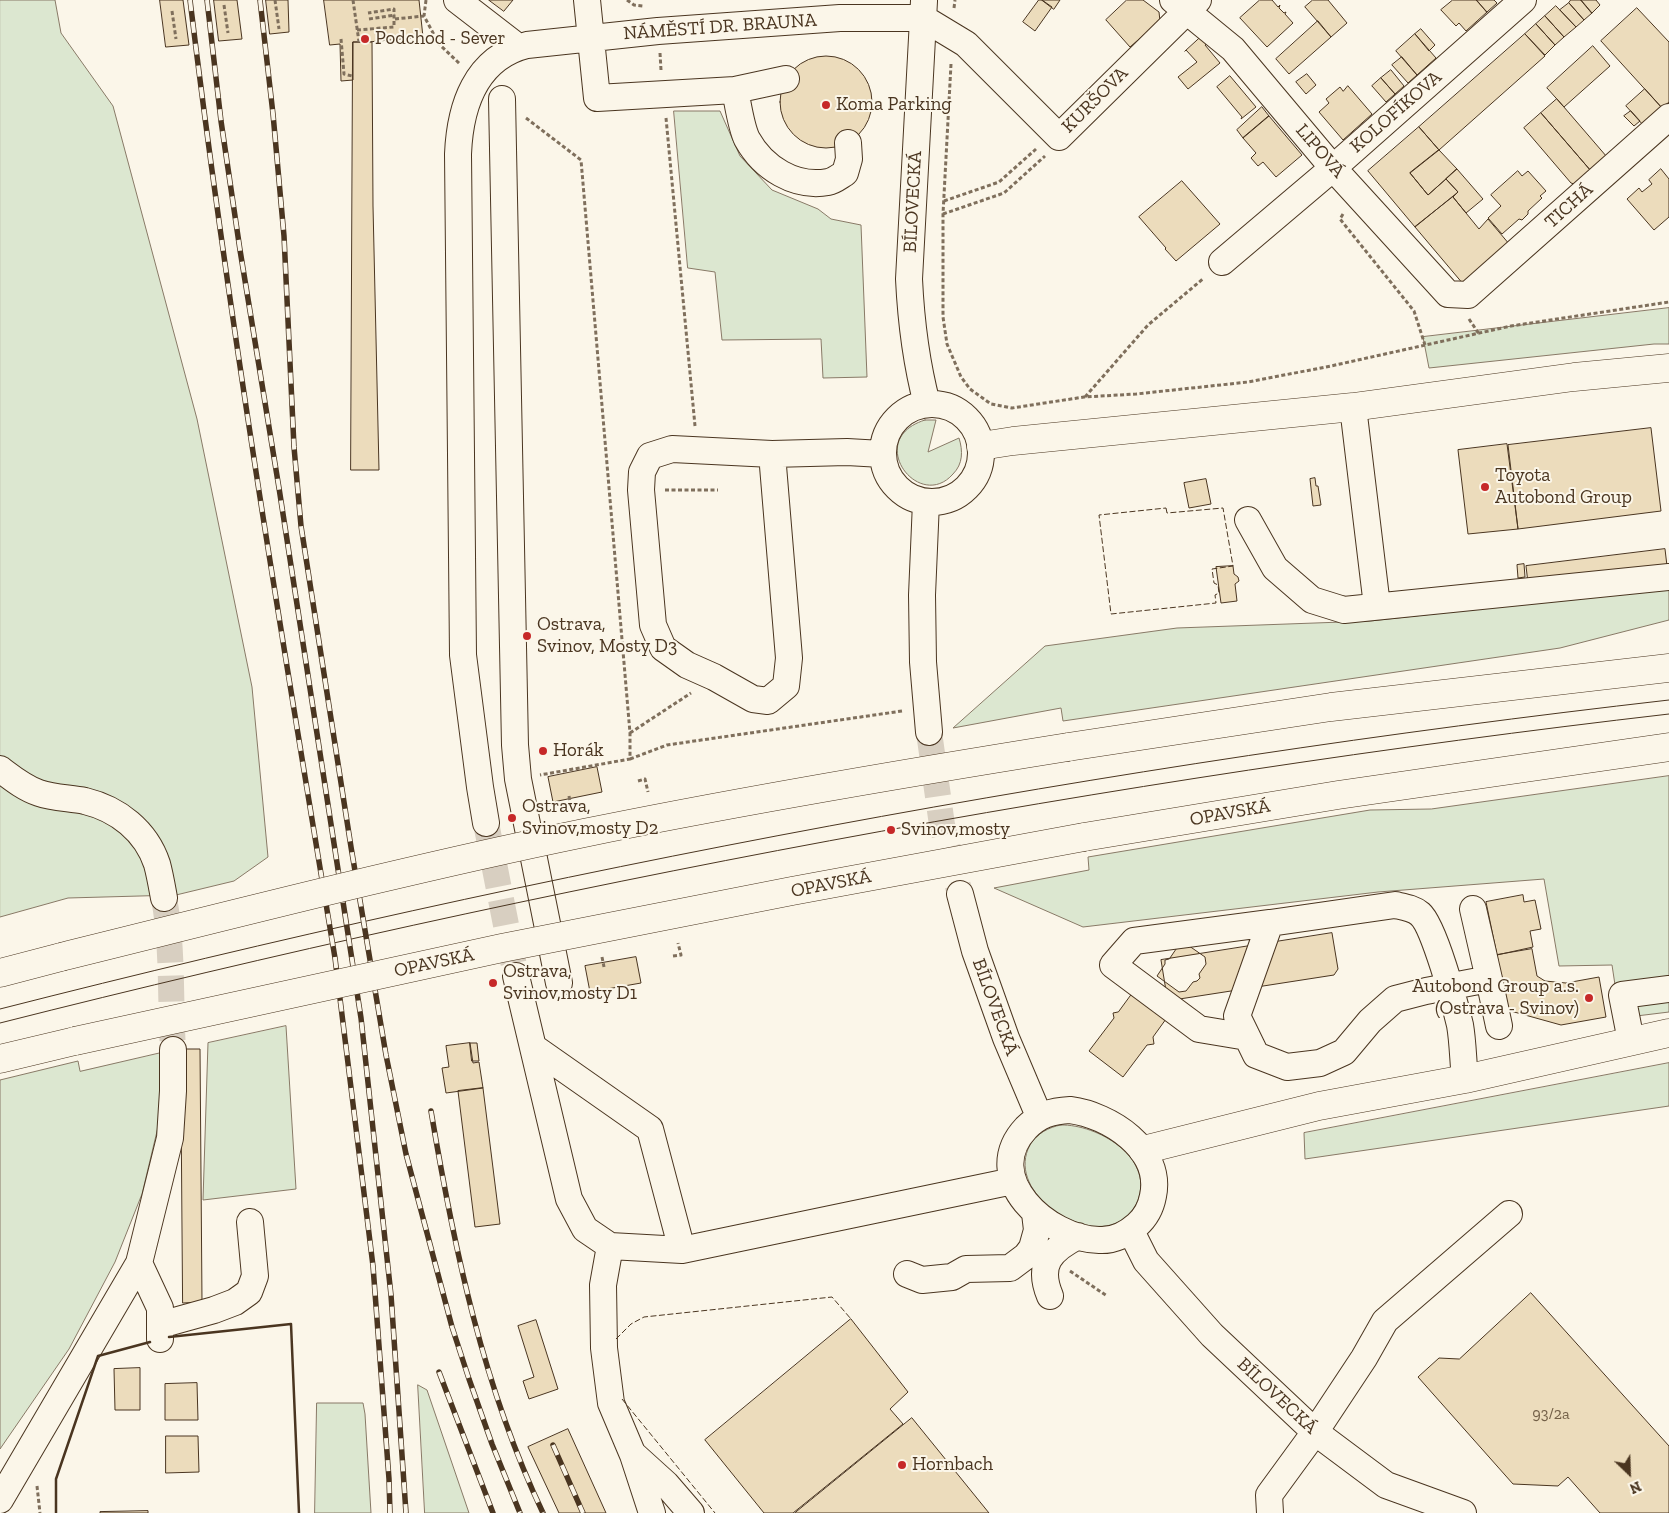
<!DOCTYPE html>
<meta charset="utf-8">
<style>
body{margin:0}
#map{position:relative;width:1669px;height:1513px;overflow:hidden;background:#fbf6e9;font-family:"Zilla Slab",serif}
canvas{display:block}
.north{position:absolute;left:1604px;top:1448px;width:50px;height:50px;-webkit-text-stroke:4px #fbf6e9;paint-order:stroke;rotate:156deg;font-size:14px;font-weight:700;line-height:20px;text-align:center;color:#4a3520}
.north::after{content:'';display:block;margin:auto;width:18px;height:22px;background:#4a3520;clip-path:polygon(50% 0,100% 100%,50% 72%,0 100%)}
</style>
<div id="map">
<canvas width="1669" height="1513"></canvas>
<div class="north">N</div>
</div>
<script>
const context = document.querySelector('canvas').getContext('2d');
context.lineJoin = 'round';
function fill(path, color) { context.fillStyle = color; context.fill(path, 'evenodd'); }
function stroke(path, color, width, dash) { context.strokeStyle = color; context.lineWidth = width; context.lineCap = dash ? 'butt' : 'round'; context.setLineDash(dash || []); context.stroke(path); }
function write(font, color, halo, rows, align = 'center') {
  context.font = font + ' "Zilla Slab",serif'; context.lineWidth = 4; context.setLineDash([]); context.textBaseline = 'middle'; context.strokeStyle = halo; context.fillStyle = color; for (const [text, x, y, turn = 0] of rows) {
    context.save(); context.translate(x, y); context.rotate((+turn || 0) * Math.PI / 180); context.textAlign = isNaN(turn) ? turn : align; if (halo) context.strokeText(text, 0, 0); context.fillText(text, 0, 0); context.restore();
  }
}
const green = new Path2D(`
 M0 0H55L61 33 113 106 197 419 252 687 268 857 234 881 176 895 68 898 0 917Z
 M674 111H720L740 156 772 190 818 209 831 219 861 225 867 377 823 378 821 339 722 340 715 272 688 268Z
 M1669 308V344H1654L1429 368 1423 337Z
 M925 420H936L928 452 959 438C963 451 963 464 953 474 919 513 863 439 925 420Z
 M1669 588V620L1560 648 1063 721 1061 708 953 728 1045 646 1177 628 1370 621Z
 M1669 776V1012L1620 1018 1612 965 1559 966 1544 879 1378 892 1083 927 994 888 1089 870 1088 857 1370 810 1431 809Z
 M286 1026 296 1189 203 1200 208 1043Z
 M161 1053 159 1123 142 1194 115 1262 69 1349 0 1449V1080L78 1061 80 1071Z
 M1669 1063V1106L1305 1159 1304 1133Z
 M1061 1125C1097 1124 1154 1157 1138 1200 1134 1211 1125 1220 1114 1224 1075 1238 1006 1189 1030 1145 1036 1134 1049 1127 1061 1125Z
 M418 1385 427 1390 469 1513H425Z
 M317 1403H363L365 1414 371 1513H315Z`);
fill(green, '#dce7d0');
stroke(green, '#887966', 1);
const building = new Path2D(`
 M160 0H183L189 45 166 47Z
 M214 0H237L242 39 219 41Z
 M266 0H288L289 32 270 34Z
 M324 0H419L423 37 368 42H353V80L341 81 340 44 330 45Z
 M489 0H513L504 11Z
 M1039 0H1042L1052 7 1035 31 1023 22Z
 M1042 0H1060L1054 9Z
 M1127 0H1143L1159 12 1160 21 1130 47 1106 20Z
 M1260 0H1272L1278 7 1280 5 1279 8 1284 13 1286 12 1285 14 1293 23 1267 47 1240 18Z
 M1313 0H1328L1347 23 1331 37 1305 7Z
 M1453 0H1476L1487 12 1466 31 1459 23 1456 26 1441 10Z
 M1477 0H1494L1497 3 1487 12Z
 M1571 0H1581L1592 13 1584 20 1569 3Z
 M1581 0H1596L1600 5 1592 13Z
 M1569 3 1584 20 1576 27 1560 10Z
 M1556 6 1576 27 1564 37 1545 16Z
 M1637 8 1669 42V102L1662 108 1601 41Z
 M1545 16 1564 37 1555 45 1536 24Z
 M1318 21 1331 37 1289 74 1276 59Z
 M1536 24 1555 45 1545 55 1525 34Z
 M1421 29 1435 45 1429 51 1415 34Z
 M1415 34 1436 58 1417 75 1396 51Z
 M1525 34 1545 56 1439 150 1419 127Z
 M1202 36 1208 43 1205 45 1220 63 1188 89 1178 77 1197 62 1186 50 1185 51Z
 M353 42H372L373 206 379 470H351Z
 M1593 46 1610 66 1564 107 1547 88Z
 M780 102a46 46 0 1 1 92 0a46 46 0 1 1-92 0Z
 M1402 57 1417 75 1408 83 1392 65Z
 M1391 70 1404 86 1395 94 1381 78Z
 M1307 74 1316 85 1306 94 1296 82Z
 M1230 76 1256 107 1241 119 1242 117 1217 87Z
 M1381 78 1395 94 1386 102 1372 86Z
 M1348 86 1372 114 1343 140 1319 112 1329 103 1326 99 1340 87 1343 91Z
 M1645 89 1663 109 1644 126 1626 106Z
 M1557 99 1607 157 1591 171 1541 113Z
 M1262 107 1269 116 1243 138 1237 130Z
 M1631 111 1640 121 1634 126 1624 116Z
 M1541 113 1591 171 1577 185 1571 183 1524 128Z
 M1269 116 1302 155 1276 177 1263 162 1258 166 1251 158 1256 153 1243 138Z
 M1419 127 1439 150 1410 173 1428 195 1446 179 1458 192 1415 227 1368 171Z
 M1439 150 1457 169 1428 195 1410 173Z
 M1457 169 1483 199 1466 213 1453 197 1458 192 1446 179Z
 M1661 169 1669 179V217L1654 230 1627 199 1639 188 1642 192 1652 184 1649 180Z
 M1518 171 1522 176 1528 171 1546 191 1540 196 1542 198 1528 211V214L1522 220 1519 219 1502 234 1488 218 1501 206 1491 195Z
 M1182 181 1220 224 1176 261 1165 249 1166 248 1139 217Z
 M1453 197 1479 229 1488 219 1510 245 1464 285 1415 227Z
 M1651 428 1661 511 1518 529 1508 445Z
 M1507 444 1518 529 1468 534 1458 450Z
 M1315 478 1316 486H1318L1321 505 1313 506 1310 479Z
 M1206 479 1211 504 1189 508 1184 483Z
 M1665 549 1667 566 1528 583 1526 566Z
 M1524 564 1525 577 1518 578 1517 565Z
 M1233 566 1234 574 1238 577 1239 581 1235 584 1237 601 1221 603 1216 567Z
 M597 767 602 792 553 802 548 777Z
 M1523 895 1524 902 1535 900 1541 929 1530 931 1533 947 1497 955 1486 902Z
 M1332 933 1338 969 1334 975 1173 1000 1167 997 1161 960Z
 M1182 941 1205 957 1206 964 1199 974 1200 978 1197 981 1193 982 1186 991 1179 992 1157 976 1165 964V960L1169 959Z
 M1532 949 1537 976 1545 981 1566 983 1599 977 1606 1017 1561 1025 1507 1010 1497 955Z
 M636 957 641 983 590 992 585 966Z
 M1132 994 1166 1019 1153 1037 1154 1044 1147 1045 1123 1077 1089 1051 1114 1018 1113 1013 1118 1012Z
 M470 1043 473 1063 479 1062 483 1088 446 1093 442 1068 449 1067 446 1046Z
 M470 1043H477L479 1061H472Z
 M181 1049H200L202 1302 183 1303Z
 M483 1088 500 1224 475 1227 458 1091Z
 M1531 1293 1669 1446V1513H1600L1568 1477 1558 1486 1513 1484 1418 1377 1439 1358 1459 1359Z
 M851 1319 908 1392 890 1409 903 1424 793 1513H764L705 1440Z
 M536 1320 558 1389 529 1399 523 1381 534 1377 518 1326Z
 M140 1368V1410H115L114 1369Z
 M197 1383 198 1420H165V1384Z
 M912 1418 989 1513H795Z
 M568 1429 606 1513H559L528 1447Z
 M166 1436H198L199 1472 166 1473Z
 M148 1511V1513H100V1512Z`);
fill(building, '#ecdcbc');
stroke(building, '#4a3520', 1);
stroke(new Path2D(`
 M929 732 942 825 960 894
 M486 823 516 976
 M164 898C173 948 170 999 173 1050`), '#d8cfc1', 26, [26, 13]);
const minor = new Path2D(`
 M457 0 518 47
 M587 0 597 98 735 90 786 79
 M1173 0 1233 49 1333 168 1448 294 1468 295 1669 117
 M924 1 909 279C911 321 916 362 927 404
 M923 18 966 44 1059 137 1198 0
 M735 90C738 104 741 127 747 139 763 168 795 188 828 182 834 181 840 176 845 173L849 159 848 143
 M502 99 515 745 518 779 559 983
 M1222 262 1333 168 1523 0
 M883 453a49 49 0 1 1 98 0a49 49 0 1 1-98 0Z
 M1353 407 1377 606
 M772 454 789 658 786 686 768 701 753 699 714 677 687 665 663 648 653 625 641 490 642 472 650 456 672 449 772 454 847 452 882 454
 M926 502 922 595 923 662 929 732
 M1248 520 1275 568 1312 600 1344 610 1669 577
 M0 769C12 778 24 788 39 793 53 798 70 798 85 801 118 809 146 831 157 864 160 875 162 887 164 898
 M486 823 480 787 463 655 458 154C460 107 475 58 527 45L658 31 840 18H923
 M960 894 975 951 1006 1038 1039 1116
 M516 976 569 1199 585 1229 610 1246 682 1250 1013 1181
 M1489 979 1499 1026
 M1247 1037 1199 1029 1113 965 1134 941 1270 923
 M1631 1041 1622 995 1669 989
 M533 1047 650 1129 682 1250
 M1465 1079C1463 1061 1463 1042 1460 1025 1455 1004 1434 926 1420 914 1413 908 1404 907 1395 905L1270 923 1237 1016 1256 1055 1287 1067 1320 1063 1344 1052 1370 1021 1395 999 1426 991 1489 979 1473 909
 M1070 1110C1109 1115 1163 1149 1153 1196 1151 1207 1146 1217 1137 1225 1127 1234 1113 1241 1099 1240 1048 1239 979 1178 1026 1128 1039 1115 1051 1111 1070 1110Z
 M1131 1231 1146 1261 1212 1335 1315 1432 1386 1485 1463 1513
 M610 1246 603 1285 604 1348 611 1403 633 1455 652 1513
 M139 1263 160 1308V1339
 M907 1274 922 1280 952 1277 966 1269 1010 1268 1026 1256 1032 1248 1037 1230 1035 1213
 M1050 1296C1037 1265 1050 1250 1078 1236
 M160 1325 214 1310 235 1302 249 1292 255 1276 250 1222
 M634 1455 666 1484 691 1513
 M0 1500 139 1263 170 1138 173 1091V1050
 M1270 1513 1269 1495 1315 1432 1364 1358 1385 1321 1509 1214`);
const major = new Path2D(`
 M981 446 1013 441 1353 407 1574 377 1669 368
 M1068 747 1331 707 1669 668
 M1084 837 1338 795 1669 747
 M0 973 61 957
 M0 1059 75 1041
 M1143 1150 1319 1106 1465 1079 1669 1033`);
stroke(minor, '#4a3520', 28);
stroke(major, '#4a3520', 29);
stroke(new Path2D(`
 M275 0 279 29
 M353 0 359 42
 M426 0 424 16 439 44 460 64
 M627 0 634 5 643 6
 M224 5 228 33
 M954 8 955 0
 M172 11 176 39
 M369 19 395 15
 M395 19 424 16
 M357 30 394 27V9L368 13
 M341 39 344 74 352 76
 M660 53 661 70
 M951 64 943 214V317L947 344 961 377 970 389 991 404 1012 408 1084 397 1136 394 1248 382 1331 366 1511 326 1669 302
 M526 118 581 160 630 733V759L540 775
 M666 118 695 426
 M944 201 999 182 1036 149
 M943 214 1004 193 1045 156
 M1343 214 1340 219 1414 311 1425 345
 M1469 319 1479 334
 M1085 397 1148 325 1204 278
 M665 490H718
 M630 733 691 693
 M630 759 667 745 902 711
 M638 781 645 779 648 792
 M569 796 571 807
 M673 956 681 955 678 943
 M602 957 604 967
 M1070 1271 1107 1296
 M37 1486 40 1513`), '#7f6f5c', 3, [4, 2.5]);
stroke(minor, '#fbf6e9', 26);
stroke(major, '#fbf6e9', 28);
stroke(new Path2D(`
 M0 1009C548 869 1107 764 1669 700
 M0 1023C549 884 1107 779 1669 714`), '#4a3520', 1);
const rail = new Path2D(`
 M190 0C229 321 282 639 335 958L373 1266 389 1479 390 1513
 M207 0 221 121 240 250 279 488 361 1018 391 1295 406 1513
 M260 0 273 114 284 236 294 447 301 526 351 847 386 1055 406 1154 452 1327 469 1379 492 1444 520 1513
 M431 1111C454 1248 483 1387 543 1513
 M439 1372 493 1513
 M553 1445 583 1513`);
stroke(rail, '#4a3520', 5.5);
stroke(rail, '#fbf6e9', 4, [11]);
const majorBridge = new Path2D(`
 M61 957C235 914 409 869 584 833 745 800 906 773 1068 747
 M75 1041 502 948 792 891 1084 837`);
stroke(majorBridge, '#4a3520', 29, []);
stroke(majorBridge, '#fbf6e9', 28);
stroke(new Path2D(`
 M1166 508 1167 513 1223 508 1233 566 1212 569 1214 583 1218 585 1219 593 1215 595 1216 603 1111 614 1099 515Z
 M616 1339 631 1324 644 1317 832 1297 851 1319
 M622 1399 715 1513`), '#4a3520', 1, [6, 2.5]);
stroke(new Path2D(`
 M169 1337 291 1324 299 1513
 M56 1513V1479L98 1356 150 1342`), '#4a3520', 2.5);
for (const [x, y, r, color] of [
 [365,39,5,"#c62828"],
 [826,105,5,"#c62828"],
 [1485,487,5,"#c62828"],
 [527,636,5,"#c62828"],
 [543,751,5,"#c62828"],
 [512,818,5,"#c62828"],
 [891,830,5,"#c62828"],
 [493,983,5,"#c62828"],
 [1589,998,5,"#c62828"],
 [902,1465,5,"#c62828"]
]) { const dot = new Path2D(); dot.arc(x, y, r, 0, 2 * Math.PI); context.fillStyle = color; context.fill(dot); stroke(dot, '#fbf6e9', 2); }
write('16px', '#725f47', null, [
 ["93/2a",1551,1414]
]);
write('19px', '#4a3520', '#fbf6e9', [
 ["NÁMĚSTÍ DR. BRAUNA",720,27,-4],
 ["KURŠOVA",1095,100,-45],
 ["KOLOFÍKOVA",1396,112,-41],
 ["LIPOVÁ",1320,151,49],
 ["BÍLOVECKÁ",913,202,-87],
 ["TICHÁ",1569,206,-42],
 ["OPAVSKÁ",1230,813,-10],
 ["OPAVSKÁ",831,884,-11],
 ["OPAVSKÁ",434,963,-12],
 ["BÍLOVECKÁ",995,1007,70],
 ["BÍLOVECKÁ",1277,1396,43]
]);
write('19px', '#4a3520', '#fbf6e9', [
 ["Podchod - Sever",375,39],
 ["Koma Parking",836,105],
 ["Toyota",1495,476],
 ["Autobond Group",1495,498],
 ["Ostrava,",537,625],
 ["Svinov, Mosty D3",537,647],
 ["Horák",553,751],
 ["Ostrava,",522,807],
 ["Svinov,mosty D2",522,829],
 ["Svinov,mosty",901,830],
 ["Ostrava,",503,972],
 ["Svinov,mosty D1",503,994],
 ["Autobond Group a.s.",1579,987,"right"],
 ["(Ostrava - Svinov)",1579,1009,"right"],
 ["Hornbach",912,1465]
], 'left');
</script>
